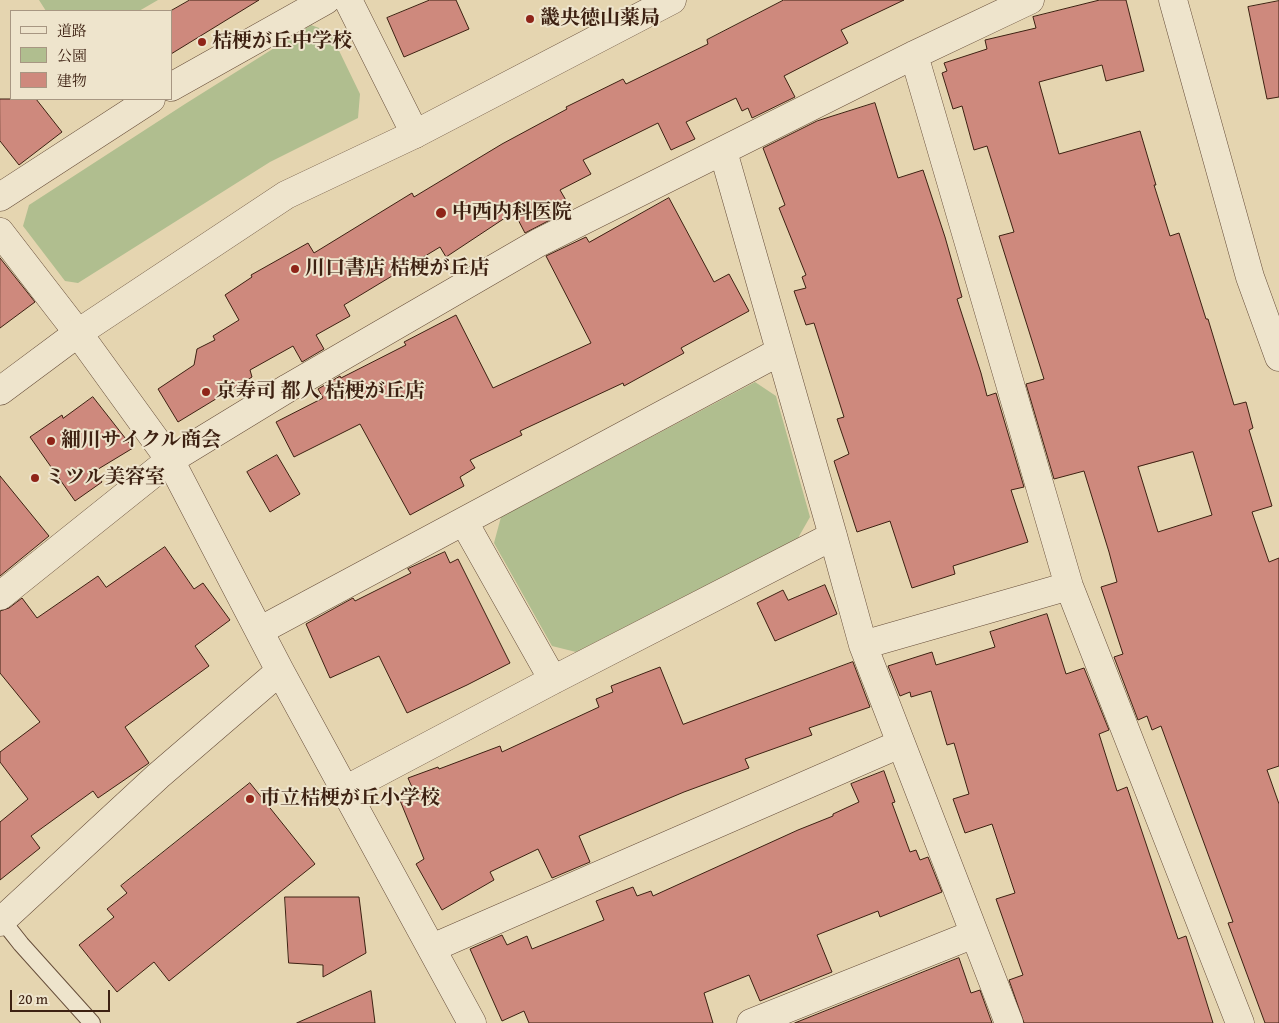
<!DOCTYPE html>
<meta charset="utf-8">
<style>
body{margin:0}
#map{position:relative;width:1279px;height:1023px;overflow:hidden;background:#e5d5b0;font-family:"Gentium Book Plus","Noto Serif JP",serif}
canvas{display:block}
.legend{position:absolute;left:10px;top:10px;width:162px;height:90px;box-sizing:border-box;background:#eee4cc;border:1px solid #a79682;margin:0;padding:6px 9px;list-style:none;font-size:15px;color:#3d2112}
.legend li{display:flex;align-items:center;gap:10px;height:25px}
.legend b{width:25px;border:1px solid #a79682}
.scale{position:absolute;left:10px;top:990px;width:100px;height:22px;box-sizing:border-box;border:2px solid #3d2112;border-top:0;padding-left:6px;font-size:15px;line-height:18px;white-space:nowrap;color:#3d2112;-webkit-text-stroke:4px #eee4cc;paint-order:stroke}
</style>
<div id="map">
<canvas width="1279" height="1023"></canvas>
<ul class="legend">
<li><b style="height:6px;background:#eee4cc"></b>道路</li>
<li><b style="height:14px;background:#b0be8f"></b>公園</li>
<li><b style="height:14px;background:#ce897d"></b>建物</li>
</ul>
<div class="scale">20 m</div>
</div>
<script>
const context = document.querySelector('canvas').getContext('2d');
context.lineJoin = 'round';
function fill(path, color) { context.fillStyle = color; context.fill(path, 'evenodd'); }
function stroke(path, color, width, dash) { context.strokeStyle = color; context.lineWidth = width; context.lineCap = dash ? 'butt' : 'round'; context.setLineDash(dash || []); context.stroke(path); }
function write(font, color, halo, rows, align = 'center') {
  context.font = font + ' "Gentium Book Plus","Noto Serif JP",serif'; context.lineWidth = 4; context.setLineDash([]); context.textBaseline = 'middle'; context.strokeStyle = halo; context.fillStyle = color; for (const [text, x, y, turn = 0] of rows) {
    context.save(); context.translate(x, y); context.rotate((+turn || 0) * Math.PI / 180); context.textAlign = isNaN(turn) ? turn : align; if (halo) context.strokeText(text, 0, 0); context.fillText(text, 0, 0); context.restore();
  }
}
fill(new Path2D(`
 M39 0H158L139 11H46Z
 M311 25 330 32 360 94 358 118 270 162 78 283 65 281 23 226 29 205 185 104Z
 M755 382 776 396 810 517 798 538 576 652 552 646 494 543 501 517Z`), '#b0be8f');
const building = new Path2D(`
 M190 0H259L171 54V11Z
 M430 0H456L469 29 404 57 387 18Z
 M784 0H904L841 30 848 43 784 76 795 97 752 118 748 108 742 111 736 98 686 122 695 139 671 150 658 123 583 160 591 174 560 190 571 209 525 233 514 212 446 257 440 247 344 305 350 316 316 335 324 349 302 362 293 346 250 370 252 377 178 422 158 389 194 365 197 349 215 340 213 336 239 320 225 295 252 277 251 275 308 243 314 253 412 193 414 197 502 144 567 109 566 107 623 79 626 84 708 44 707 40Z
 M1100 0H1126L1144 71 1106 81 1102 65 1039 82 1059 154 1140 131 1156 185H1154L1170 236 1179 233 1206 319H1208L1234 405 1246 402 1253 428 1249 430 1272 506 1252 512 1269 562 1279 558V766L1267 770 1279 804V1023H1265L1228 923 1233 922 1161 726 1152 730 1147 716 1138 720 1114 657 1123 654 1101 587 1117 582 1109 552 1084 471 1054 479 1026 384 1044 379 999 236 1014 232 987 146 974 150 962 106 953 109 942 73 947 71 944 63 987 49 985 40 1036 28 1033 17ZM1193 452 1212 515 1158 532 1138 467Z
 M1279 1V97L1267 99 1248 7Z
 M0 99H36L62 132 19 165 0 141Z
 M875 103 898 178 923 170 945 237 962 297 957 299 981 373 987 396 996 393 1024 487 1011 490 1028 542 953 566 955 574 912 588 890 521 857 532 834 461 849 454 837 419 844 417 814 323 806 325 794 291 806 288 802 277 806 275 779 208 785 205 763 148 817 121Z
 M669 198 714 282 729 274 749 311 681 348 684 353 624 386 623 383 520 431 522 435 470 460 475 468 460 477 464 486 410 515 360 424 294 457 276 422 323 398 318 389 340 376 341 378 406 345 404 342 456 315 493 388 591 343 546 256 586 237 589 242Z
 M0 258 35 302 0 328Z
 M93 397 133 448 95 471 102 482 75 501 30 437 62 415 63 418Z
 M277 455 300 494 270 512 247 472Z
 M0 476 49 536 0 576Z
 M165 547 194 589 203 583 230 620 195 646 209 666 125 727 149 763 98 798 93 791 31 836 40 848 0 880V822L28 799 0 762V752L40 722 0 673V611L9 608 22 598 37 618 98 576 106 587Z
 M445 552 450 563 458 559 510 663 467 685 407 713 379 656 330 678 306 624 353 598 355 601 411 573 408 569Z
 M825 585 837 614 775 641 757 603 783 590 788 600Z
 M1047 614 1066 674 1084 668 1109 730 1099 734 1117 791 1127 787 1178 939 1186 936 1213 1023H1024L1009 980 1023 975 996 899 1015 893 992 824 965 833 953 799 969 794 954 743 947 745 931 691 911 697 910 692 900 696 888 666 932 652 936 665 995 647 990 632Z
 M853 662 870 707 809 728 812 735 745 759 749 768 684 792 579 836 590 862 552 878 538 849 490 872 494 880 442 910 416 864 424 859 399 798 414 792 408 778 438 767 439 769 500 746 502 752 599 707 596 699 613 692 611 686 660 667 683 724Z
 M884 771 895 802 892 803 910 852 916 850 920 860 928 857 942 892 880 917 878 911 817 935 832 972 760 1001 749 975 704 993 713 1023H529L524 1011 502 1021 470 949 502 935 507 945 527 936 532 949 604 920 596 901 633 887 637 896 651 891 653 896 798 830 833 816V814L859 802 851 784Z
 M250 783 315 864 169 981 154 962 117 992 79 945 114 917 107 909 127 893 121 886Z
 M285 897H359L366 953 323 977V965L289 963Z
 M959 958 971 993 980 990 992 1023H795Z
 M371 991 375 1023H297Z`);
fill(building, '#ce897d');
stroke(building, '#3d2112', 1);
const service = new Path2D(`
 M2 920 21 944 92 1023`);
const minor = new Path2D(`
 M348 0 415 134
 M914 55 1069 586 1240 1023
 M171 87 326 0
 M723 151 833 536 863 645 1009 1023
 M0 197 151 99
 M0 232 78 333 170 460 280 671 472 1023
 M464 522 553 680
 M0 596 170 460 288 388 538 243 914 55 1030 0
 M259 631 779 352
 M863 645 1069 586
 M345 790 553 680 833 536
 M0 922 158 776 280 671
 M432 948 900 744
 M751 1023 974 934`);
const tertiary = new Path2D(`
 M1173 0 1250 277 1279 357
 M0 391 78 333 286 195 415 134 672 0`);
stroke(service, '#674e3a', 18);
stroke(minor, '#674e3a', 29);
stroke(tertiary, '#674e3a', 29);
stroke(service, '#eee4cc', 16);
stroke(minor, '#eee4cc', 28);
stroke(tertiary, '#eee4cc', 28);
for (const [x, y, r, color] of [
 [530,19,5,"#8f2418"],
 [202,42,5,"#8f2418"],
 [441,213,6,"#8f2418"],
 [295,269,5,"#8f2418"],
 [206,392,5,"#8f2418"],
 [51,441,5,"#8f2418"],
 [35,478,5,"#8f2418"],
 [250,799,5,"#8f2418"]
]) { const dot = new Path2D(); dot.arc(x, y, r, 0, 2 * Math.PI); context.fillStyle = color; context.fill(dot); stroke(dot, '#eee4cc', 2); }
write('bold 20px', '#3d2112', '#eee4cc', [
 ["畿央徳山薬局",540,19],
 ["桔梗が丘中学校",212,42],
 ["中西内科医院",452,213],
 ["川口書店 桔梗が丘店",305,269],
 ["京寿司 都人 桔梗が丘店",216,392],
 ["細川サイクル商会",61,441],
 ["ミツル美容室",45,478],
 ["市立桔梗が丘小学校",260,799]
], 'left');
</script>
